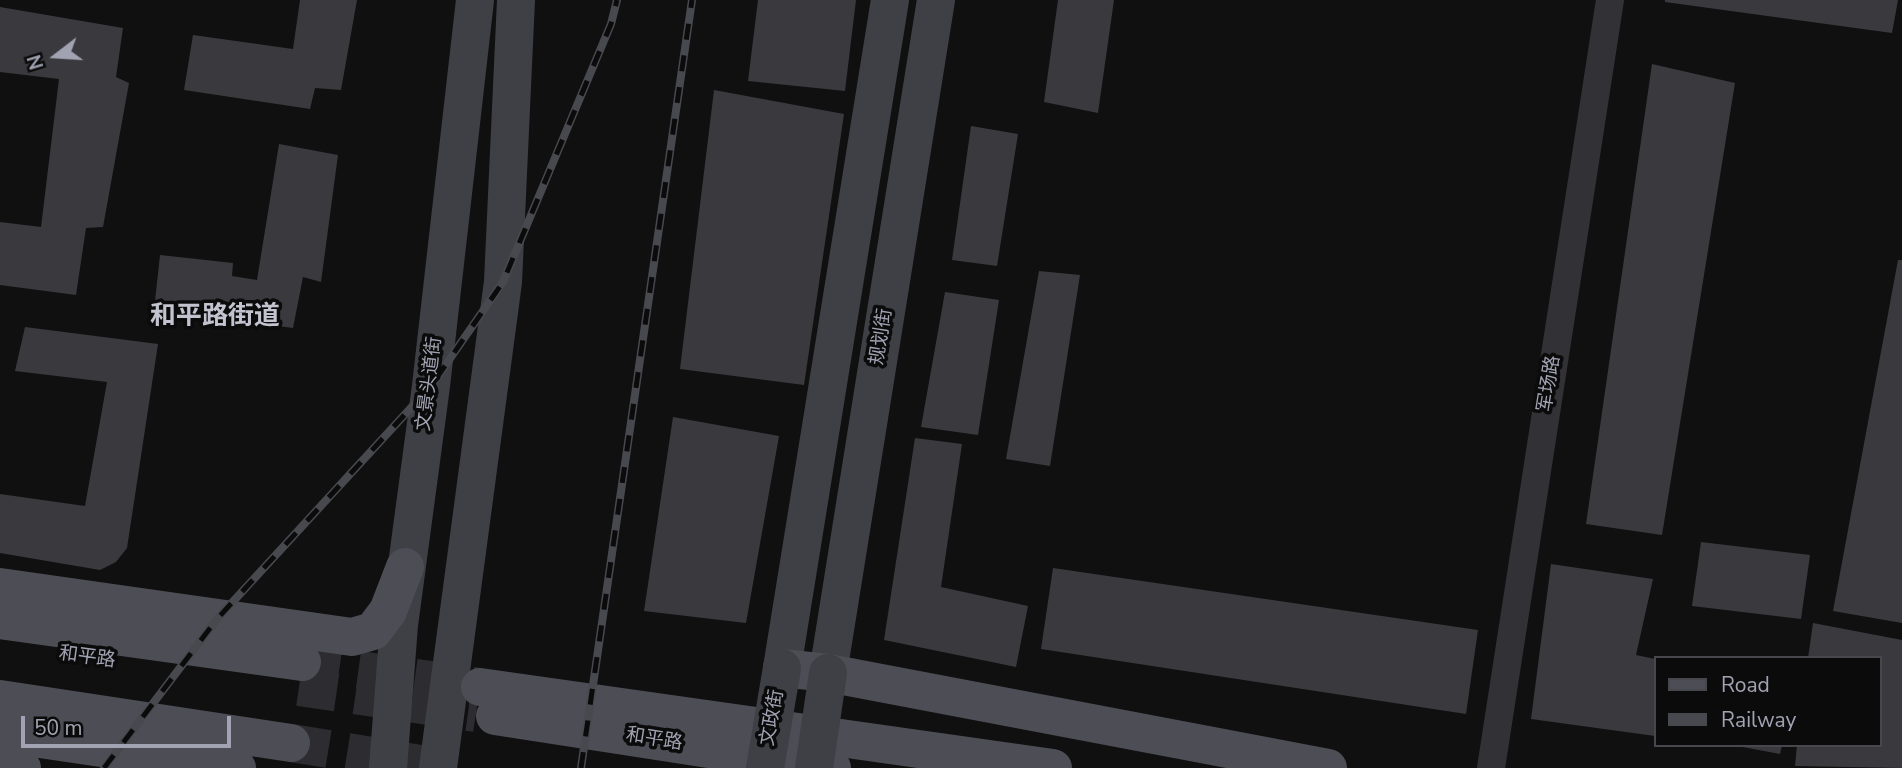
<!DOCTYPE html>
<meta charset="utf-8">
<style>
body{margin:0}
#map{position:relative;width:1902px;height:768px;overflow:hidden;background:#101011;font-family:"Nunito Sans",sans-serif}
canvas{display:block}
.legend{position:absolute;left:1654px;top:656px;width:228px;height:91px;box-sizing:border-box;background:#0b0b0c;border:2px solid #47484e;margin:0;padding:9px 12px;list-style:none;font-size:21px;color:#a1a3b2}
.legend li{display:flex;align-items:center;gap:14px;height:35px}
.legend b{width:35px;border:2px solid #47484e}
.north{position:absolute;left:21px;top:21px;width:70px;height:70px;-webkit-text-stroke:5px #0b0b0c;paint-order:stroke;rotate:253deg;font-size:19px;font-weight:700;line-height:28px;text-align:center;color:#a1a3b2}
.north::after{content:'';display:block;margin:auto;width:24px;height:32px;background:#a1a3b2;clip-path:polygon(50% 0,100% 100%,50% 72%,0 100%)}
.scale{position:absolute;left:21px;top:716px;width:210px;height:32px;box-sizing:border-box;border:4px solid #a1a3b2;border-top:0;padding-left:9px;font-size:21px;line-height:24px;white-space:nowrap;color:#a1a3b2;-webkit-text-stroke:5px #0b0b0c;paint-order:stroke}
</style>
<div id="map">
<canvas width="1902" height="768"></canvas>
<ul class="legend">
<li><b style="height:9px;background:#4d4d55"></b>Road</li>
<li><b style="height:9px;background:#48494f"></b>Railway</li>
</ul>
<div class="north">N</div>
<div class="scale">50 m</div>
</div>
<script>
const context = document.querySelector('canvas').getContext('2d');
context.lineJoin = 'round';
function fill(path, color) { context.fillStyle = color; context.fill(path, 'evenodd'); }
function stroke(path, color, width, dash) { context.strokeStyle = color; context.lineWidth = width; context.lineCap = dash ? 'butt' : 'round'; context.setLineDash(dash || []); context.stroke(path); }
function write(font, color, halo, rows, align = 'center') {
  context.font = font + ' "Nunito Sans","Noto Sans SC",sans-serif'; context.lineWidth = 7; context.setLineDash([]); context.textBaseline = 'middle'; context.strokeStyle = halo; context.fillStyle = color; for (const [text, x, y, turn = 0] of rows) {
    context.save(); context.translate(x, y); context.rotate((+turn || 0) * Math.PI / 180); context.textAlign = isNaN(turn) ? turn : align; if (halo) context.strokeText(text, 0, 0); context.fillText(text, 0, 0); context.restore();
  }
}
fill(new Path2D(`
 M300 0H357L341 90 315 88 310 109 184 90 193 35 293 49Z
 M758 0H856L845 91 748 81Z
 M1058 0H1114L1098 113 1044 102Z
 M1665 0H1898L1892 33 1665 2Z
 M0 7 123 28 116 77 129 83 103 227 86 228 76 295 0 285V222L41 227 59 79 0 72Z
 M1652 64 1735 83 1662 535 1586 524Z
 M714 90 844 114 804 385 680 369Z
 M971 126 1018 134 997 266 952 260Z
 M279 144 338 155 321 282 303 277 293 328 154 310 160 255 233 263 232 276 257 280Z
 M1898 260H1902V623L1833 611Z
 M1039 271 1080 275 1050 466 1006 459Z
 M945 292 999 300 978 435 921 427Z
 M25 327 158 344 127 548 116 562 100 570 0 553V494L85 506 107 382 15 371Z
 M673 417 779 436 746 623 644 611Z
 M915 438 962 444 941 587 1028 606 1016 667 884 640Z
 M1701 542 1810 555 1801 619 1692 606Z
 M1551 564 1653 579 1636 655 1655 659V736L1531 719Z
 M1053 568 1478 630 1466 714 1041 649Z
 M1813 623 1902 640V768L1795 766 1797 745H1879V658H1808Z
 M1732 745H1782L1780 754Z`), '#3a3a3e');
stroke(new Path2D(`
 M302 662 480 687`), '#2d2d31', 38, [38, 19]);
stroke(new Path2D(`
 M299 687 476 713
 M291 743 446 768`), '#2d2d31', 38, [38, 19]);
stroke(new Path2D(`
 M1491 768 1610 0`), '#313136', 28);
stroke(new Path2D(`
 M782 668 890 0
 M828 673 936 0
 M388 768 399 625 431 386 475 0
 M438 768 503 282 516 0`), '#3f4046', 38);
stroke(new Path2D(`
 M0 587 352 637 373 631 388 611 405 567
 M0 620 302 662
 M782 668 828 673 1328 768
 M480 687 1053 768
 M0 699 291 743
 M495 716 832 768
 M0 733 237 768
 M0 764 22 768`), '#4d4d55', 38);
const rail = new Path2D(`
 M104 768 217 619 431 386 503 282 611 24 617 0
 M581 768 692 0`);
stroke(rail, '#48494f', 8);
stroke(rail, '#0b0b0c', 5, [16]);
stroke(new Path2D(`
 M765 768 782 668
 M814 768 828 673`), '#3f4046', 38);
write('19px', '#a1a3b2', '#0b0b0c', [
 ["规划街",882,337,-81],
 ["文景头道街",430,384,-83],
 ["军场路",1550,384,-81],
 ["和平路",87,658,8],
 ["文政街",773,718,-80],
 ["和平路",654,740,9]
]);
write('bold 26px', '#c2c3ce', '#0b0b0c', [
 ["和平路街道",215,318]
]);
</script>
